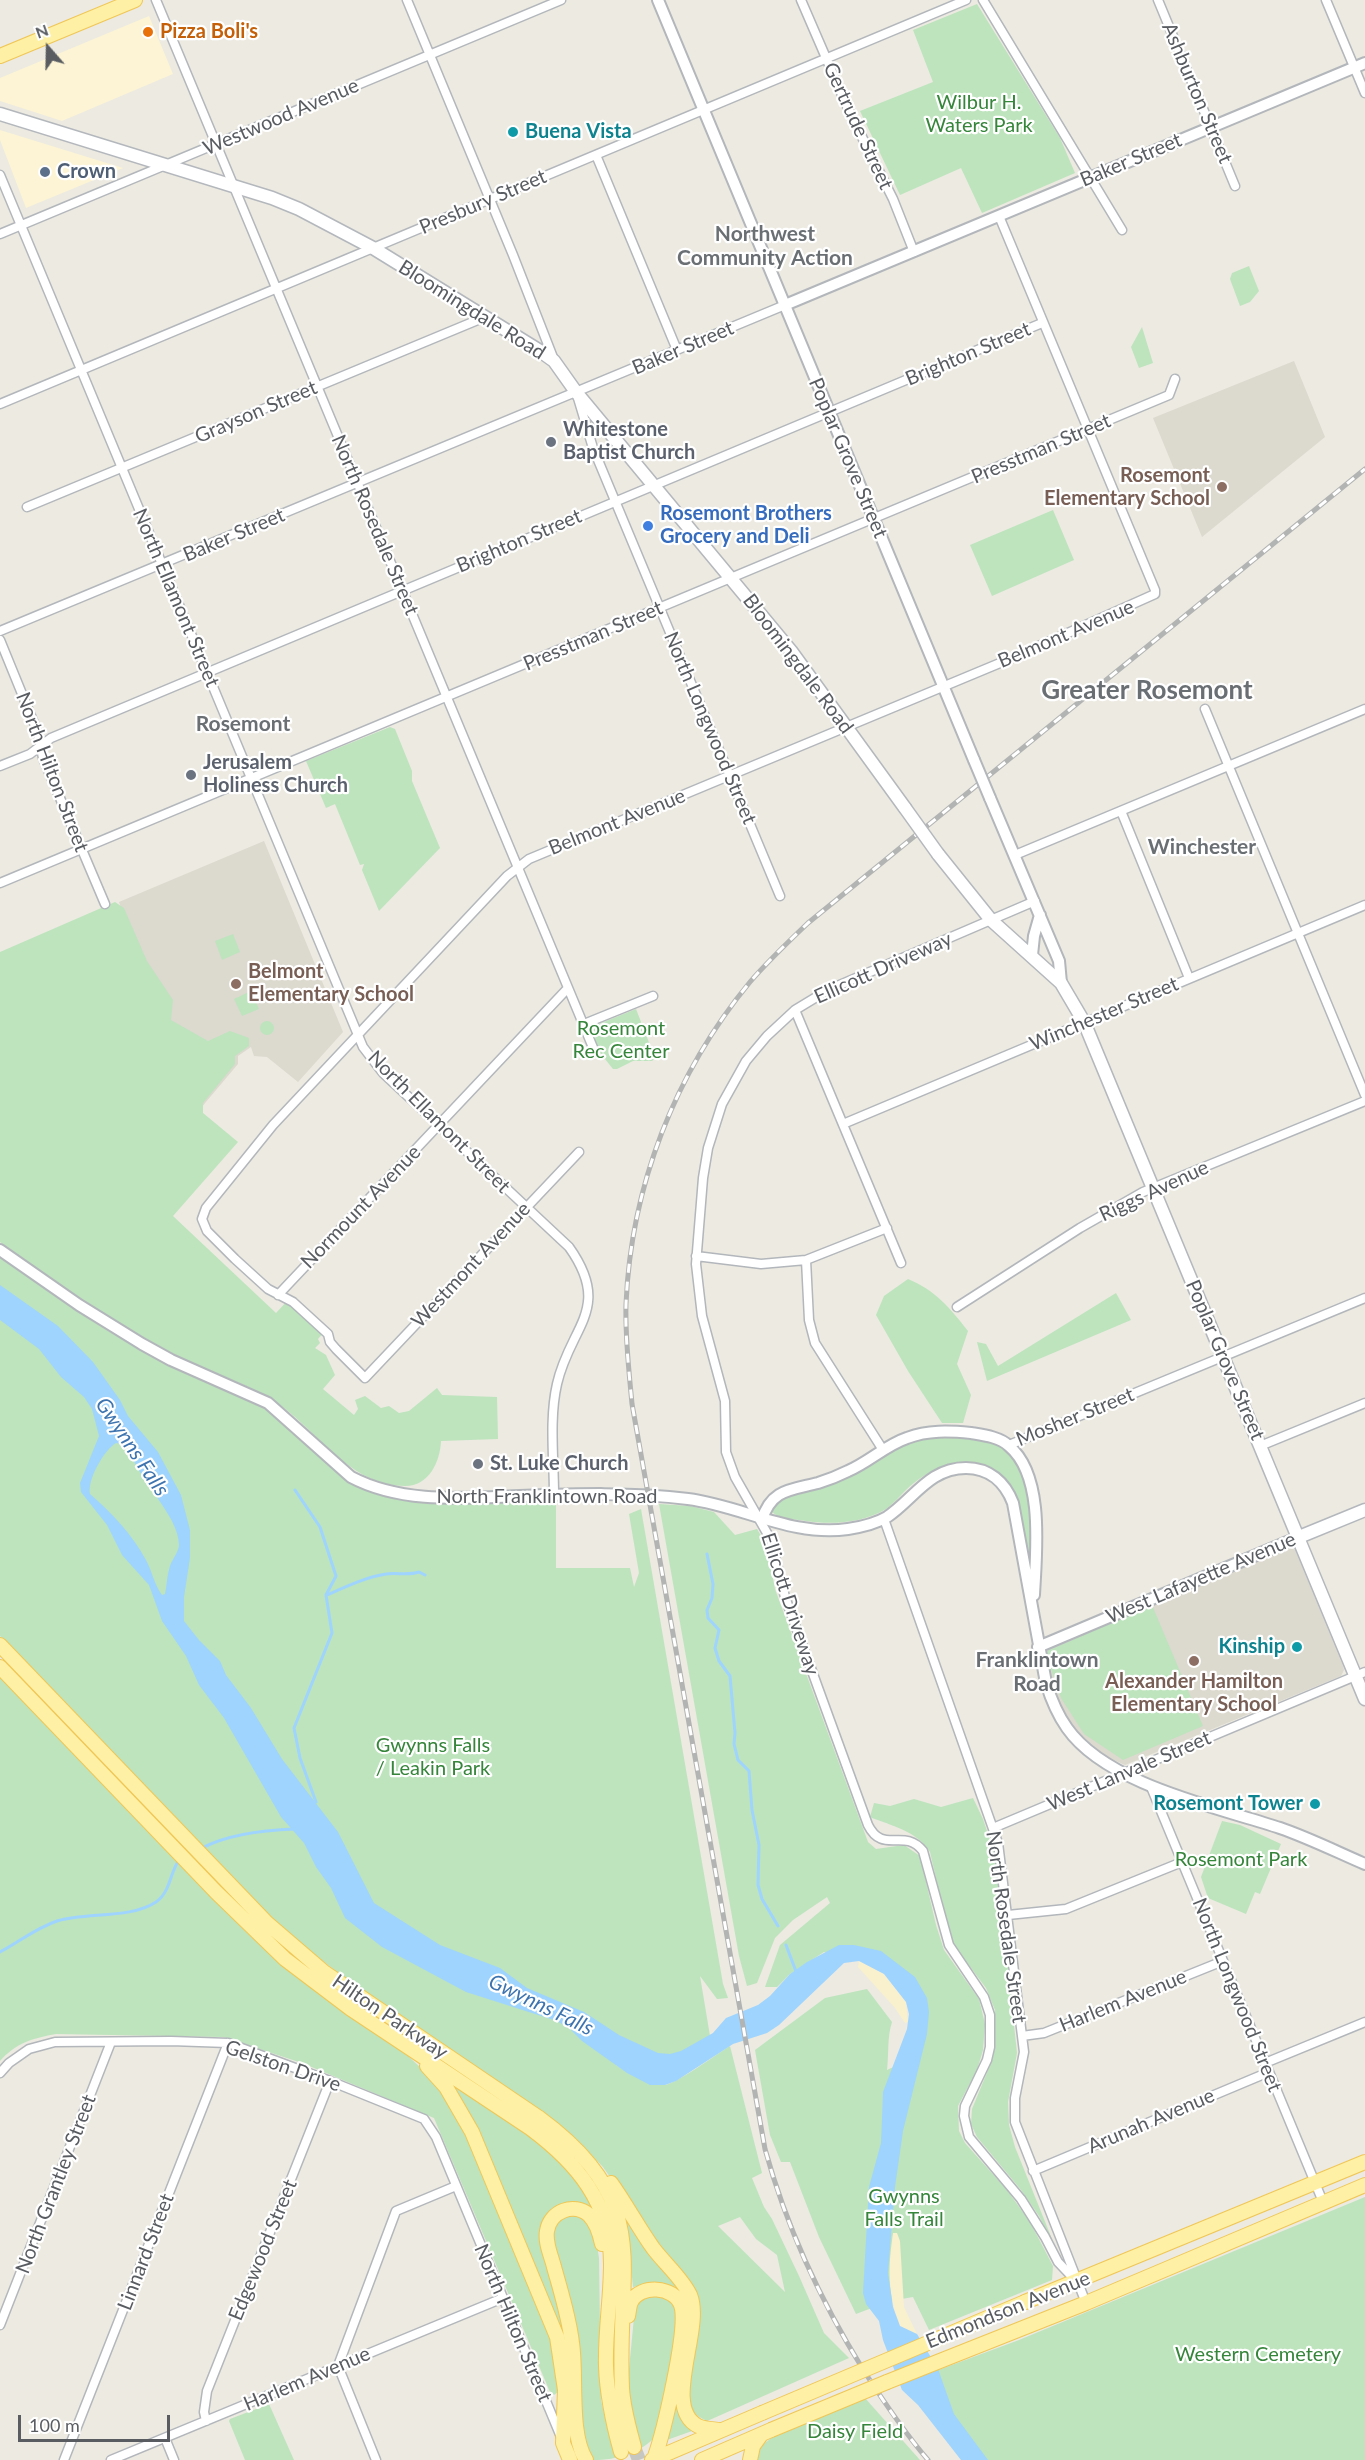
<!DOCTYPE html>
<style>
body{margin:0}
#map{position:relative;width:1365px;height:2460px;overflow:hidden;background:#eceae1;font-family:Lato,sans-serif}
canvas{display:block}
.north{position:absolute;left:18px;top:18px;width:60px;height:60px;-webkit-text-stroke:4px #fff;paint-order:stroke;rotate:340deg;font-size:16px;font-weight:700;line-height:24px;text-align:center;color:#595d62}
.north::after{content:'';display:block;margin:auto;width:21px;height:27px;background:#595d62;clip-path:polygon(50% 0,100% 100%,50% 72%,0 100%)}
.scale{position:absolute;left:18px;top:2415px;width:152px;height:27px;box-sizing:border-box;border:3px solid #595d62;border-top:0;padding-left:8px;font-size:18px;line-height:21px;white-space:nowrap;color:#595d62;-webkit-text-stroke:4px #fff;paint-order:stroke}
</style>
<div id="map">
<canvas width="1365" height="2460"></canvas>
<div class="north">N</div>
<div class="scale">100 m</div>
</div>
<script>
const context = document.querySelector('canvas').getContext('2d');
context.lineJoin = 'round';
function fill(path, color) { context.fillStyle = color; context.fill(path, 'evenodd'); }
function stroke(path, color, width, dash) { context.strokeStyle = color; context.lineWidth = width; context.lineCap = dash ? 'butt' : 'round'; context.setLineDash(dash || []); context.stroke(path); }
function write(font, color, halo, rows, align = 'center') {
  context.font = font + ' Lato,sans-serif'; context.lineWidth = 4.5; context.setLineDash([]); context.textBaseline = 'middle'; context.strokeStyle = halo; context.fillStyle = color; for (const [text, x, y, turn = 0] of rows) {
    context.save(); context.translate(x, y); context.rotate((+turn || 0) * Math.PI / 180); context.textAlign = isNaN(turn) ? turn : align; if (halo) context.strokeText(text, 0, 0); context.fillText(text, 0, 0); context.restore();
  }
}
fill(new Path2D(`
 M149 16 173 74 62 121 0 101V78Z
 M0 130 123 168 26 208 0 140Z`), '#fdf4d5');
fill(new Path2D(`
 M1294 361 1325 437 1202 537 1153 418Z
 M264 841 343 1032 298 1082 267 1057 254 1056 251 1047 238 1056V1064L200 1109 141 968 119 902Z
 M1289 1547 1295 1550 1343 1666 1344 1670 1341 1676 1125 1765 1105 1756 1073 1728 1057 1698 1045 1656 1048 1649Z`), '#dcd9cf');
fill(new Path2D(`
 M977 4 1060 138 1075 173 982 213 961 168 900 195 860 111 933 82 913 30Z
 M1249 266 1259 291 1250 302 1240 306 1230 279 1232 273Z
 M1142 327 1153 363 1139 368 1131 347Z
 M1053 510 1074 560 992 596 970 545Z
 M390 727 395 729 412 771V781L440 848 379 911 362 870 364 864 360 865 335 804 326 808 306 761Z
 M115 902 124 908 147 961 173 1000 171 1020 208 1041 230 1031 249 1038V1046L235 1056V1064L203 1103V1113L238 1142 173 1216 276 1313 290 1298 325 1331 318 1339 320 1343 315 1348 326 1355 335 1375 323 1389 354 1415 358 1409 355 1400 365 1396 381 1408 389 1406 399 1413 409 1411 437 1388 442 1395 497 1397 498 1439 441 1441C440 1462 429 1486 405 1486 355 1486 324 1441 289 1412 256 1384 210 1374 172 1353 111 1321 56 1282 0 1242V952Z
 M233 934 240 952 222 960 215 941Z
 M251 991 259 1009 242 1016 234 999Z
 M636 1009 655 1058 652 1061H633L617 1069H613L601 1054 589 1028Z
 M260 1028a7 7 0 1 1 14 0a7 7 0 1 1-14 0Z
 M0 1255C45 1290 94 1324 144 1352 171 1366 199 1378 226 1390 239 1395 253 1399 264 1407 303 1432 328 1478 374 1493 420 1508 505 1500 556 1500V1568H630L634 1587 639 1573 629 1514 641 1509 723 1984 728 1998 717 1999 700 1976 711 2042 656 2072 616 2065C627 2073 650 2084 664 2085 675 2085 718 2053 730 2046L762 2173 752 2178 764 2207 772 2219 799 2276 824 2333 849 2358 714 2418 707 2421C701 2418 695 2415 692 2409 681 2389 702 2333 700 2306L603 2167 580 2143 560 2126 350 1982 292 1937 250 1896 0 1636ZM740 2217 756 2239 777 2255 785 2292 718 2226Z
 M908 1279C935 1290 950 1308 968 1331L957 1364 971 1395 963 1423H942L908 1371 876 1315 884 1296Z
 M1116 1293 1131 1320 987 1381 977 1342 986 1344 998 1366Z
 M946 1436C961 1438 979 1438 993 1443 1035 1461 1030 1529 1030 1566L1017 1503 976 1464C947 1462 927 1470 906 1490 900 1496 893 1504 886 1509 863 1523 831 1525 806 1521 794 1519 780 1520 771 1511L772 1505 780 1499 840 1480 898 1446 917 1440Z
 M659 1504 690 1506 714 1512 735 1535 757 1529 766 1544 775 1589 868 1842 876 1849 904 1845 920 1856 936 1925 944 1950 979 1999 985 2024 983 2050 977 2070 958 2106 959 2131 965 2143 1007 2190 1030 2222 1053 2266 1052 2280 929 2330 913 2297 890 2301 856 2314 819 2237 790 2162H781L770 2135 755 2050 825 1998 867 1989 892 2022C887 2037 889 2054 887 2070L904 2062 916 2005 875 1963 824 1952 790 1974 777 1987H765L780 1945 830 1903 827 1897 793 1920 775 1938 757 1983 747 1986 739 1956Z
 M1152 1605 1203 1726 1123 1760 1084 1734 1061 1698 1045 1652Z
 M0 1676 246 1932 301 1980 408 2056 422 2069 457 2113 546 2324 556 2360 558 2392 554 2395 550 2392 434 2118 302 2063 223 2037 56 2034C33 2038 16 2043 0 2061Z
 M973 1798 983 1819 993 1849 1000 1893 1017 2053 1008 2102 1009 2125 1015 2147 1058 2254 1039 2216 1021 2190 977 2137 971 2124 972 2109 993 2058 995 2010 986 1988 955 1947 947 1926 930 1852C917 1831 892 1826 870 1817L874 1803 890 1806 914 1799 941 1807Z
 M1222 1821 1240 1825 1281 1844 1260 1894 1255 1892 1246 1914 1208 1898 1201 1877Z
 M457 2087C497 2114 547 2138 575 2177 584 2188 589 2201 594 2214 570 2204 566 2198 545 2218L567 2337 563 2339 475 2126 456 2090Z
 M1365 2197V2460H975L925 2375 1019 2340Z
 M625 2213 677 2284 673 2288 656 2283 633 2287 628 2236 622 2214Z
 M577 2214 589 2222 595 2233 599 2258 601 2400 612 2447 638 2438 627 2390 635 2307C646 2294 668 2287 676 2309 677 2313 677 2320 677 2324L657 2435C641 2453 617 2460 593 2460L584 2451 551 2245 552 2226 561 2217Z
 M865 2398 920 2460H754L761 2446 774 2436Z
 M269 2404 294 2460H245L229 2421 230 2419Z
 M677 2407 682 2418 692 2429V2431L664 2441 671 2408Z`), '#bde4bd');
fill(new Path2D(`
 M859 1961 884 1974 906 2002 908 2022 905 2023 895 2008 858 1967Z
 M893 2233H897L900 2241 904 2307 917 2334 900 2326C887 2292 888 2268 893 2233Z`), '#f9f0ce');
fill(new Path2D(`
 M0 1285 58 1326 93 1362 120 1400 128 1416 158 1452 181 1495 190 1530V1558L184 1597V1621L199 1640 220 1661 226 1675 251 1708 282 1759 338 1832 374 1903 440 1945 500 1968 527 1988 584 2012 619 2035 658 2053 670 2054 681 2051 713 2033 726 2018 758 2005 770 1996 790 1974 807 1962 839 1945H854L881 1951 915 1977 927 1998 929 2012 927 2034 903 2131 895 2187 888 2273 893 2307 900 2326 917 2334 938 2369 954 2414 988 2460H961L918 2405 902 2390 883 2340 879 2321 866 2304 863 2293 869 2187 881 2143 883 2092 907 2029 909 2014 906 2002 884 1974 859 1961 844 1963 779 2025 767 2033 733 2044 676 2081 665 2085H650L627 2073 582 2041 570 2029 557 2021 466 1992 382 1947 345 1918 331 1888 316 1867 304 1843 281 1817 224 1718 199 1685 186 1656 162 1621 149 1585 122 1555 107 1525 81 1492 80 1483 99 1436 92 1409 84 1397 61 1377 39 1349 0 1320ZM116 1443 129 1446C135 1479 179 1514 179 1545 179 1551 172 1560 170 1566 167 1575 167 1585 165 1594L162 1595C154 1584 152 1571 146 1560 132 1534 112 1513 90 1494 87 1480 104 1450 116 1443Z`), '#9fd4fe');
stroke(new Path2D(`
 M295 1490 320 1527 336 1576 326 1595 332 1633 294 1728 300 1758 316 1802
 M707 1554 713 1584 712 1598 707 1610 708 1618 719 1630 715 1648 719 1661 730 1676 735 1733 734 1744 738 1760 749 1771 752 1810 759 1845 758 1885 762 1899 778 1926
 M327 1595C345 1587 366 1577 386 1574 397 1572 407 1576 419 1572L425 1575
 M202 1848C229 1834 265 1830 295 1829
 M786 1945 797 1974
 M0 1952C19 1942 36 1928 57 1921 86 1912 131 1919 156 1902 171 1892 170 1870 180 1859`), '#9fd4fe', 3);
stroke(new Path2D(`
 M634 2447 639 2460`), '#c7c7c1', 14, [14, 7]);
const minor = new Path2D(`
 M156 0 594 1050
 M407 0 513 255 554 360
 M801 0 849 111 893 199 914 252
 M983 0 1122 230
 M1158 0 1235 186
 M1326 0 1365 93
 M596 155 677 350
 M0 175 363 1047 383 1073 569 1247C613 1309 570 1326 557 1384 549 1419 554 1459 554 1495
 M0 234 561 0
 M578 398 593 448 780 896
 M0 404 966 0
 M27 507 485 317
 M0 631 785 305
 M0 640 38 733 43 758 105 904
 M1205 709 1365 1095
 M0 766 30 754 51 738 1042 323
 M1121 811 1189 978
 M1015 855 1365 709
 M0 883 1169 395 1175 379
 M1035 901 828 990 795 1010 767 1036 746 1061 722 1104 708 1148 703 1178 696 1264 702 1316 725 1401 726 1452 735 1477 771 1540 785 1597 868 1825C883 1855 904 1827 923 1851L949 1945 984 1997 990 2015V2047L987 2060 965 2106 964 2116 969 2137 1021 2199 1045 2237 1058 2262 1077 2282
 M795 1010 901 1263
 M584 1024 653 996
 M843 1124 1365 905
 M579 1152 365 1378 336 1349 330 1342 328 1334 293 1302 268 1289 235 1259 207 1231 202 1219 206 1208 273 1125 507 876 529 859 1012 658 1155 594V590L999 216
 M696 1256 761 1264 806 1260 887 1228
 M806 1260 809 1320 815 1343 883 1450
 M278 1295 568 988
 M957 1307 1080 1228 1143 1192 1365 1101
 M1009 1445 1365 1298
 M1260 1446 1365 1403
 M884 1519 998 1843 1024 2052 1015 2098V2122L1086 2303
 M1151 1787 1323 2202
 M993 1828 1365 1672
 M1008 1915 1066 1909 1182 1862
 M1022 2036 1044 2033 1223 1961
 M1265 2063 1365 2022
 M0 2073 9 2063 29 2049 55 2042 171 2041 228 2043 330 2081 424 2119 436 2137 561 2437
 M1033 2171 1269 2072
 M0 2325 111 2042
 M206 2421 204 2412 207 2391 330 2081
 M165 2438 174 2460
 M64 2460 228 2043
 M111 2460 503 2298
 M376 2460 338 2366 396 2211 456 2186`);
const tertiary = new Path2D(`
 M658 0 974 760
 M785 305 1365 63
 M990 798 1059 961 1061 983
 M1032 955 1034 936 1040 915
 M0 1250 79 1305 142 1344 171 1360 268 1403 351 1477C402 1504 464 1498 520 1496 576 1494 633 1492 688 1499 743 1506 791 1537 848 1529 861 1527 875 1524 887 1517 914 1499 929 1468 966 1468 989 1468 1005 1482 1013 1503L1046 1683C1051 1699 1057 1714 1067 1728 1107 1785 1217 1807 1280 1828 1309 1838 1337 1852 1365 1864
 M762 1520C771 1489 791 1490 818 1483 828 1480 838 1476 848 1471 869 1462 886 1445 907 1438 928 1430 949 1431 971 1433 983 1435 1000 1437 1009 1446 1045 1476 1036 1553 1034 1595
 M1038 1647 1299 1537`);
const secondary = new Path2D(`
 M0 114 272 198 299 209 373 248 540 351 554 361 576 392 791 651 905 808
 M938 854 991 920 1061 983 1084 1022 1365 1699
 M1299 1537 1365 1510`);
const primary = new Path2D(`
 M0 56 135 0
 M0 1645 267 1923 324 1972 538 2117C656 2204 616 2264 622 2388 623 2408 629 2428 634 2447
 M0 1667 216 1892 285 1959 351 2009 530 2128C577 2163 611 2203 611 2264 611 2298 605 2332 606 2366 607 2396 613 2423 621 2452
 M427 2066 446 2087 472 2132 557 2337 565 2390 563 2443 570 2460
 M611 2183C626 2204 638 2227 653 2248 665 2264 682 2278 690 2295 704 2329 661 2407 698 2426 704 2429 713 2429 720 2430
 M1025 2302 1365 2162
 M628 2316C629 2312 629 2306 631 2302 640 2284 674 2286 681 2305 689 2327 663 2435 654 2459
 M887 2382 1086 2303 1365 2185
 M586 2460C569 2433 577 2377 572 2343 569 2317 561 2292 554 2267 551 2255 545 2243 547 2231 550 2211 574 2202 589 2215 597 2223 600 2234 602 2244
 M652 2460 762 2413
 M702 2460 771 2430
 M750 2460 753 2446 761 2435`);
stroke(minor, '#b3b7bb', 11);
stroke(tertiary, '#b3b7bb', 14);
stroke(secondary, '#b4b8bd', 15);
stroke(primary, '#f0c656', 16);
stroke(minor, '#fff', 8);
stroke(tertiary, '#fff', 10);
stroke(secondary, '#fff', 12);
stroke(primary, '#fef0a4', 14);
const rail = new Path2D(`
 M928 2460C904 2432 884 2402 864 2371 820 2300 787 2229 765 2149L632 1404C629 1371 625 1338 626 1304 631 1186 675 1073 750 982 768 961 788 942 808 923L1365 469`);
stroke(rail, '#b2b3b3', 5);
stroke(rail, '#fff', 3, [9]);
const tertiaryBridge = new Path2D(`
 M974 760 990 798`);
const secondaryBridge = new Path2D(`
 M905 808 938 854`);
const primaryBridge = new Path2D(`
 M762 2413 1025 2302
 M771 2430 887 2382`);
stroke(tertiaryBridge, '#b3b7bb', 14, []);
stroke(secondaryBridge, '#b4b8bd', 15, []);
stroke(primaryBridge, '#f0c656', 16, []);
stroke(tertiaryBridge, '#fff', 10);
stroke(secondaryBridge, '#fff', 12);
stroke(primaryBridge, '#fef0a4', 14);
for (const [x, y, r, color] of [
 [148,32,6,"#e8710a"],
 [513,132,6,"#0f9aa8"],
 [45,172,6,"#5c6f8a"],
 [551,442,6,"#6b7280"],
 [1222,487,6,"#8d6e63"],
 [648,526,6,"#3f7fe0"],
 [191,775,6,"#6b7280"],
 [236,984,6,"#8d6e63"],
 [478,1464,6,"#6b7280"],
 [1297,1647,6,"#0f9aa8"],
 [1194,1661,6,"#8d6e63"],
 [1315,1804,6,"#0f9aa8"]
]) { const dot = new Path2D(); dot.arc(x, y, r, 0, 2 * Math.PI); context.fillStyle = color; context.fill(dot); stroke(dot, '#fff', 2); }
write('bold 20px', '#c56008', '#fff', [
 ["Pizza Boli's",160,32]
], 'left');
write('20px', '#595d62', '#fff', [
 ["Ashburton Street",1197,93,67],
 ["Westwood Avenue",281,117,-23],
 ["Gertrude Street",858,126,65],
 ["Baker Street",1131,160,-23],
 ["Presbury Street",483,202,-23],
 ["Bloomingdale Road",472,310,32],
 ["Baker Street",683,348,-23],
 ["Brighton Street",968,354,-23],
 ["Grayson Street",256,412,-23],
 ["Presstman Street",1041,449,-23],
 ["Poplar Grove Street",848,458,67],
 ["North Rosedale Street",375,525,67],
 ["Baker Street",234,535,-23],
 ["Brighton Street",519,541,-23],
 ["North Ellamont Street",176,598,67],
 ["Belmont Avenue",1066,634,-23],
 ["Presstman Street",593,636,-23],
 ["Bloomingdale Road",798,664,53],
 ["North Longwood Street",710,728,67],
 ["North Hilton Street",52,772,69],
 ["Belmont Avenue",617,822,-22],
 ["Ellicott Driveway",883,968,-24],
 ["Winchester Street",1104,1014,-23],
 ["North Ellamont Street",439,1122,45],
 ["Riggs Avenue",1154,1191,-25],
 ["Normount Avenue",361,1207,-46],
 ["Westmont Avenue",471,1265,-47],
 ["Poplar Grove Street",1225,1360,67],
 ["Mosher Street",1075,1417,-22],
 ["North Franklintown Road",547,1497],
 ["West Lafayette Avenue",1201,1578,-23],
 ["Ellicott Driveway",790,1604,72],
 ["West Lanvale Street",1129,1771,-23],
 ["North Rosedale Street",1006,1927,82],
 ["North Longwood Street",1237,1995,68],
 ["Harlem Avenue",1123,2001,-22],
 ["Hilton Parkway",390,2017,34],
 ["Gelston Drive",283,2066,19],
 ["Arunah Avenue",1151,2121,-23],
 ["North Grantley Street",56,2184,-69],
 ["Edgewood Street",263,2250,-68],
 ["Linnard Street",146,2252,-69],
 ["Edmondson Avenue",1008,2310,-22],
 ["North Hilton Street",513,2323,67],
 ["Harlem Avenue",307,2379,-23]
]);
write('20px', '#35853a', '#fff', [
 ["Wilbur H.",979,103],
 ["Waters Park",979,126],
 ["Rosemont",621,1029],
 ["Rec Center",621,1052],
 ["Gwynns Falls",433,1746],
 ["/ Leakin Park",433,1769],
 ["Rosemont Park",1241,1860],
 ["Gwynns",904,2197],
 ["Falls Trail",904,2220],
 ["Western Cemetery",1258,2355],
 ["Daisy Field",855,2432]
]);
write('bold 20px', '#0d838f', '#fff', [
 ["Buena Vista",525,132,"left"],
 ["Kinship",1285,1647],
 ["Rosemont Tower",1303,1804]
], 'right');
write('bold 20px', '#4e5e75', '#fff', [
 ["Crown",57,172]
], 'left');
write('bold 20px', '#5b616d', '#fff', [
 ["Whitestone",563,430],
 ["Baptist Church",563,453],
 ["Jerusalem",203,763],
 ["Holiness Church",203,786],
 ["St. Luke Church",490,1464]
], 'left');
write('bold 20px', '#785e54', '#fff', [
 ["Rosemont",1210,476],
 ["Elementary School",1210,499],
 ["Belmont",248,972,"left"],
 ["Elementary School",248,995,"left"],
 ["Alexander Hamilton",1194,1682,"center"],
 ["Elementary School",1194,1705,"center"]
], 'right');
write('bold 20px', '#366cbe', '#fff', [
 ["Rosemont Brothers",660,514],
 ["Grocery and Deli",660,537]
], 'left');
write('bold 21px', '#6a6f74', '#fff', [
 ["Northwest",765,234],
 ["Community Action",765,258],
 ["Rosemont",243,724],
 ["Winchester",1202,847],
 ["Franklintown",1037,1660],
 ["Road",1037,1684]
]);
write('italic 21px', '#3d74af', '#fff', [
 ["Gwynns Falls",132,1447,56],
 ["Gwynns Falls",541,2005,26]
]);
write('bold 26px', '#6a6f74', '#fff', [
 ["Greater Rosemont",1147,691]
]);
</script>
